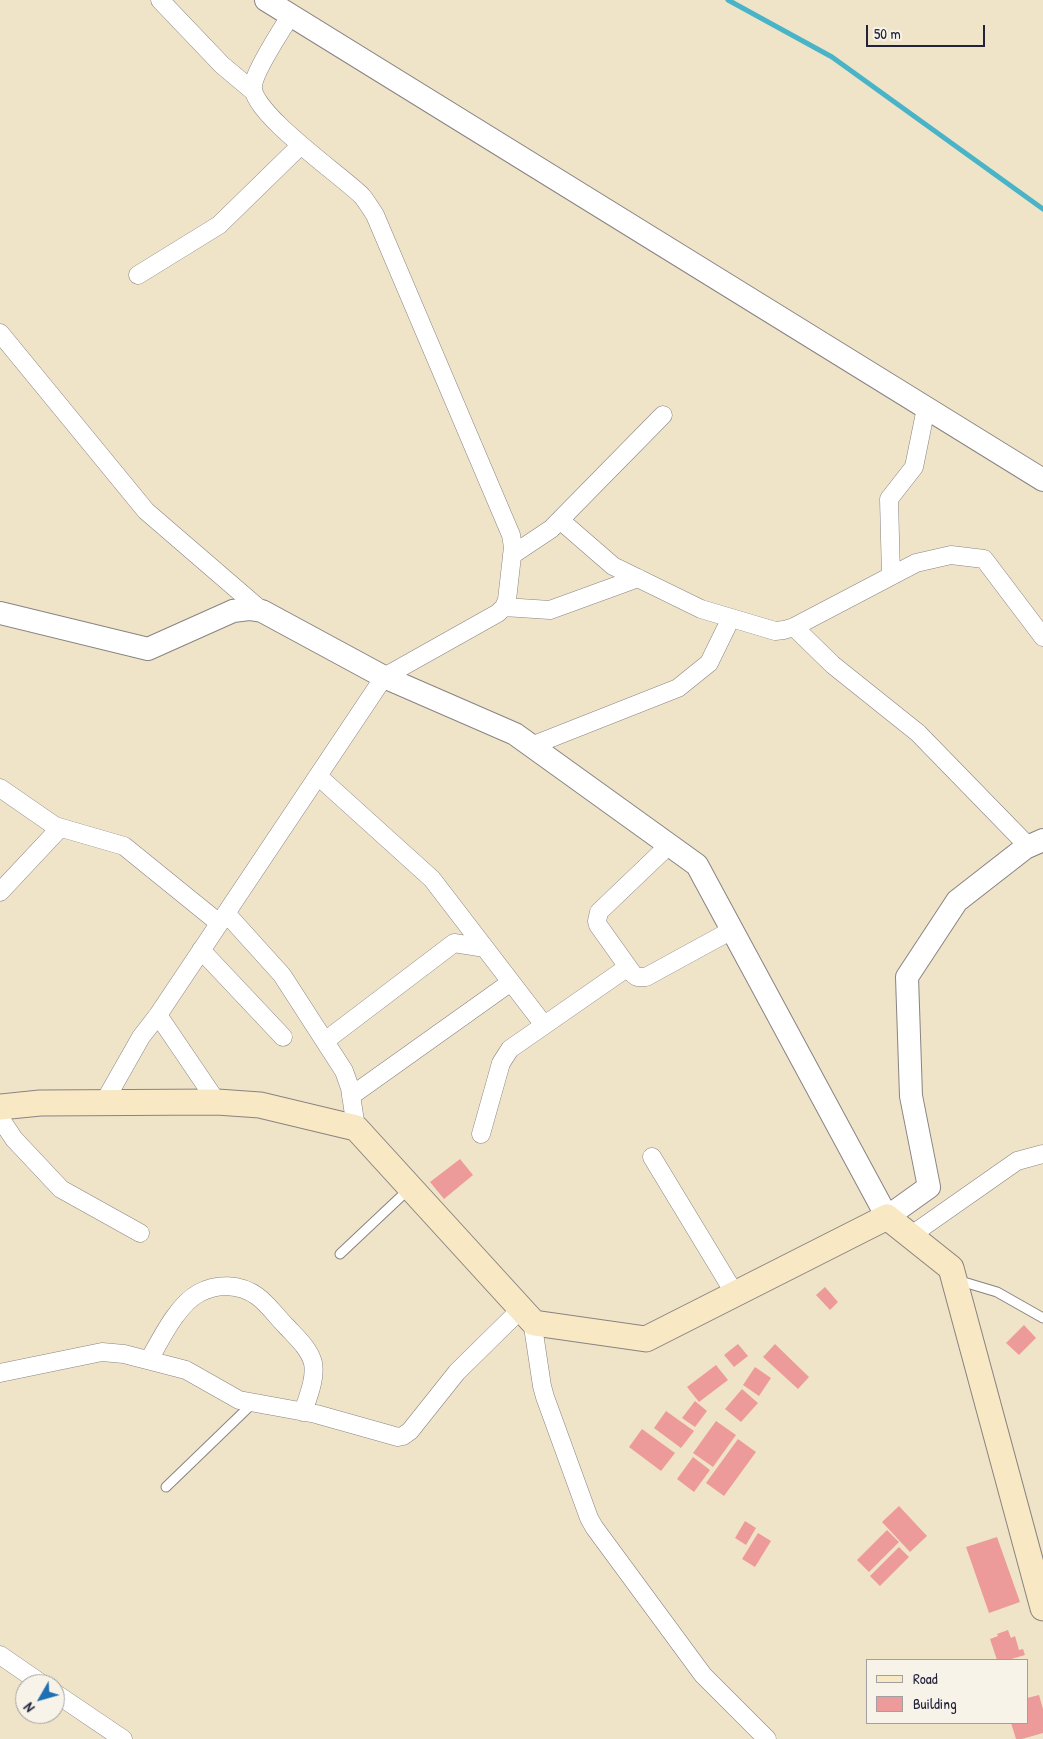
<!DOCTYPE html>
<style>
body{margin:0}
#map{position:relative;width:1043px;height:1739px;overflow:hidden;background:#f0e4c8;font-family:"Patrick Hand",sans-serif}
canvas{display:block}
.legend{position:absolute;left:866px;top:1659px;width:162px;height:65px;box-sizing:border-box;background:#f7f3e8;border:1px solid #a29fa3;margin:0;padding:6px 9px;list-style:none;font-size:15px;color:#22223b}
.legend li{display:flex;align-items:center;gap:10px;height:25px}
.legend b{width:25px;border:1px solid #a29fa3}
.north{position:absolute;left:15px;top:1674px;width:50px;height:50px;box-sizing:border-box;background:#f7f3e8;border:1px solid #a29fa3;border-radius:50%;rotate:232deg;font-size:14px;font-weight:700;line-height:20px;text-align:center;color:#22223b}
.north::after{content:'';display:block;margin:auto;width:18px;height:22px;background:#1f6fb2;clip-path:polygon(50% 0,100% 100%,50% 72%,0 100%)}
.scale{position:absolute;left:866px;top:25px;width:119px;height:22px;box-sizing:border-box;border:2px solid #22223b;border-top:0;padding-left:6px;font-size:15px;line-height:18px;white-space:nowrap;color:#22223b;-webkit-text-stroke:4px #f7f3e8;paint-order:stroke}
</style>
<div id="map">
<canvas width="1043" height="1739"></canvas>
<ul class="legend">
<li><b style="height:6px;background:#f8e8c3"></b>Road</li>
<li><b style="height:14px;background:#ed9b9a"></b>Building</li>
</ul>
<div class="north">N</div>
<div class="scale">50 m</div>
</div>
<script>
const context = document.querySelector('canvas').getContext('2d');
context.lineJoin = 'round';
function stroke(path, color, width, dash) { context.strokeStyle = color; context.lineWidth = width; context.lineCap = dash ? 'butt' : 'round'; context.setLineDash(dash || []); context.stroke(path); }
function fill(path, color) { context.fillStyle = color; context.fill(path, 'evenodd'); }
stroke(new Path2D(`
 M728 0 832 57 1043 209`), '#49b3c7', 5);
fill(new Path2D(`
 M460 1159 473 1175 444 1199 430 1182Z
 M825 1287 838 1302 830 1310 816 1295Z
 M1024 1325 1036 1338 1019 1355 1006 1343Z
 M738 1344 748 1356 734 1367 724 1355Z
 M775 1344 809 1377 798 1389 763 1357Z
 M716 1365 728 1380 699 1402 687 1387Z
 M755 1367 771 1378 759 1396 743 1385Z
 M742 1389 758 1403 741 1422 725 1409Z
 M695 1401 707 1411 695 1427 682 1418Z
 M666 1411 694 1431 681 1448 654 1428Z
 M716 1421 736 1435 713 1467 693 1453Z
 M642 1429 675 1453 661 1471 629 1447Z
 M738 1439 756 1452 724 1496 706 1483Z
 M693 1457 710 1470 694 1492 677 1479Z
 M899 1506 927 1536 910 1552 882 1522Z
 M745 1521 756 1528 746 1545 735 1538Z
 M887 1530 899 1542 869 1572 857 1560Z
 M758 1533 771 1541 755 1567 742 1559Z
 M997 1537 1020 1602 989 1613 966 1547Z
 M899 1547 909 1557 880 1586 870 1576Z
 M1008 1630 1011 1638 1015 1636 1019 1650 1023 1649 1025 1655 1008 1660H997L990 1639 998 1636 997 1634Z
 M1039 1695 1043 1709V1733L1022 1739H1016L1011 1723H1027V1698Z`), '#ed9b9a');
const service = new Path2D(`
 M340 1254 409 1189
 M957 1280 997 1292 1043 1318
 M166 1487 253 1403`);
const minor = new Path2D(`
 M160 0 222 65 253 91
 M138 275 219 225 301 145
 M0 333 146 511 262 611
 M560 520 613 566 701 609 775 631 784 630 794 627 916 563 951 555 984 559 1043 637
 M512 555 551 529 663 415
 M891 576 889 499 914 467 926 408
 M504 607 550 610 638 578
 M794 627 833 665 918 733 1028 846
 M531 746 678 688 709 663 731 618
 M318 776 432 879 544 1025
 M0 788 55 826 124 846 219 923
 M669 845 599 912 597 921 598 925 633 974 637 977H646L732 930
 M0 892 60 828
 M226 913 282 975 344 1071 350 1088 356 1128
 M201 950 283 1037
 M158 1015 217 1102
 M325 1041 454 943 485 948
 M351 1096 511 982
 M103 1104 141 1037 158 1015 384 677 498 613 504 607 507 600 513 547 511 535 375 215C371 209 367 202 362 196 342 176 250 112 253 86 254 72 282 29 291 15
 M0 1118 14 1139 61 1189 140 1233
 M481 1134 501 1063 510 1049 628 967
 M652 1157 735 1294
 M910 1236 1017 1161 1043 1154
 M532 1320 542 1386 545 1397 589 1518 594 1527 703 1675 767 1739
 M149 1360C161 1339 177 1305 199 1293 217 1283 240 1284 257 1296 268 1304 277 1317 286 1326 296 1337 309 1348 313 1363 316 1378 308 1397 303 1412
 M0 1373 102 1352 124 1354 186 1370 239 1400 316 1414 398 1437 403 1436 410 1431 457 1372 521 1309
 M0 1655 42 1684
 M55 1693 123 1739`);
const tertiary = new Path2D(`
 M266 0 1043 480
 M0 613 148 649 233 611 249 609 262 611 384 677 515 734 697 865 887 1217 929 1187 911 1096 907 977 957 901 1025 848 1043 840`);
const secondary = new Path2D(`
 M0 1107 40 1103 217 1102 260 1105 356 1128 534 1323 646 1339 887 1217 951 1268 1043 1608`);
stroke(service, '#898382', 11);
stroke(minor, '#898382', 19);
stroke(tertiary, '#898382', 24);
stroke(secondary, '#898382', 27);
stroke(service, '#fff', 9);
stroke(minor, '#fff', 18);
stroke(tertiary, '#fff', 22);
stroke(secondary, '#f8e8c3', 25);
</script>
